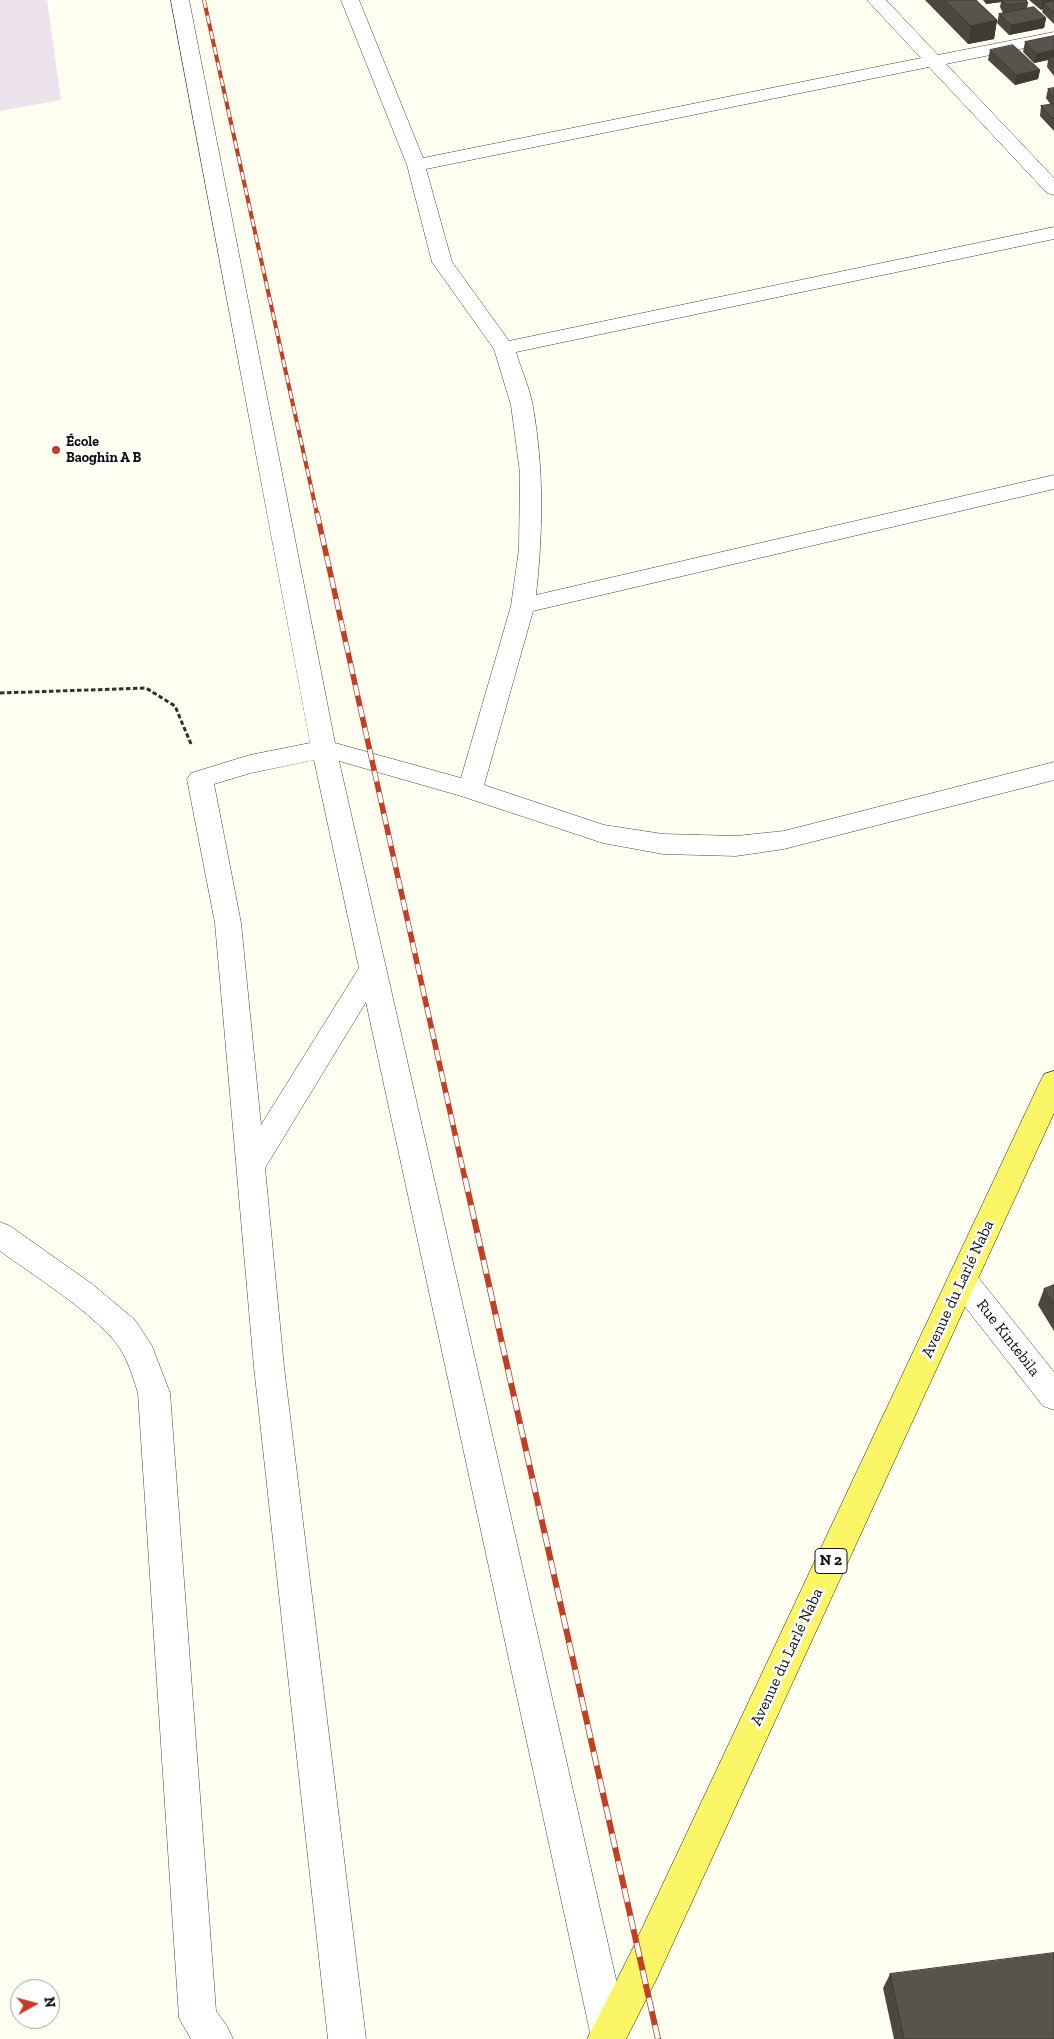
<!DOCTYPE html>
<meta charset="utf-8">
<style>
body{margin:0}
#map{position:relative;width:1054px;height:2039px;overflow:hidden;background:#fffff1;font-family:"Zilla Slab",serif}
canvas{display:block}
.north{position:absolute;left:10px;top:1979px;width:50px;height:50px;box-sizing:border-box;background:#fff;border:1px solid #9f9f9f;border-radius:50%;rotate:83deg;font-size:14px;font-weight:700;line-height:20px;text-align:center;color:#0f0f0f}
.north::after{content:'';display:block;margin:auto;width:18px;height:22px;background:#c23e24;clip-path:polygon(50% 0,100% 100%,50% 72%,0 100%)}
</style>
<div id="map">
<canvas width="1054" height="2039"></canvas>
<div class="north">N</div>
</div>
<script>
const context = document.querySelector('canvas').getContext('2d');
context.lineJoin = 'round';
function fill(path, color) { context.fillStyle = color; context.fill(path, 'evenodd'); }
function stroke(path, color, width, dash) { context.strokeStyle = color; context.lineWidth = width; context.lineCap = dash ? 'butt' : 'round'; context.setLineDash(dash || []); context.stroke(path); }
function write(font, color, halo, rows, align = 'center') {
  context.font = font + ' "Zilla Slab",serif'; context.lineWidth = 5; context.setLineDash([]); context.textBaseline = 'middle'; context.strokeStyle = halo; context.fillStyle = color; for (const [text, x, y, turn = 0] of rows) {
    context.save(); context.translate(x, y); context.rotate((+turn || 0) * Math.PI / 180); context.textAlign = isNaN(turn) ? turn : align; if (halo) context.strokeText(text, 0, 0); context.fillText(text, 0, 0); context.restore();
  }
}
fill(new Path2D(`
 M0 0H47L61 100 0 111Z`), '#ede3ec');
const minor = new Path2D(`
 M171 0H189L335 743 461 778 511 606 519 549 520 473 511 405 494 349 432 262 407 165 341 0H359L423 158 921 58 867 0H886L938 55 1054 32V42L946 64 1054 178V195L1047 193 929 67 426 169 452 262 509 341 1054 227V239L516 352C521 370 530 388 533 407 544 470 543 532 536 595L1054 475V489L533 611 484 785 604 825 663 834 736 836 784 831 1054 762V780L784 849 736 856 663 854 603 843 461 796 339 761 628 2032 625 2039H593L590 2032 366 1002 265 1168 284 1367 366 2039H328L254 1367 215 923 187 779 191 773 250 755 310 743ZM314 760 359 968 261 1125 241 923 214 784 251 773Z
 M0 1222 10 1226 92 1284 135 1320 152 1346 170 1393 216 2011 227 2026 233 2039H191L179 2018 138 1393C132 1374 126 1353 112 1338 82 1305 37 1278 0 1251Z
 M962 1267 973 1271 1054 1372V1410L1043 1406 951 1289 947 1280 951 1271Z`);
const major = new Path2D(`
 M1054 1071V1113L656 1980 626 2039H587L630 1954 1040 1082 1044 1074Z`);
stroke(minor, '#424242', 1);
stroke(major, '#202020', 1);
stroke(new Path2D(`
 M0 693 146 688 175 706 191 744`), '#313131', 3, [4.5, 2.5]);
fill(minor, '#fff');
fill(major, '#faf665');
const railFar2 = new Path2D(`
 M204 0 317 514`);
const railFar1 = new Path2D(`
 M317 513 465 1179`);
const rail = new Path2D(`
 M465 1178 658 2039`);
stroke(railFar2, '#c23e24', 4);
stroke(railFar1, '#c23e24', 5.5);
stroke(rail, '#c23e24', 6);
stroke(railFar2, '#fff', 2.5, [8]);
stroke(railFar1, '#fff', 4, [11]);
stroke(rail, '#fff', 4.5, [14]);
fill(new Path2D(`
 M925 0H976L997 20 994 39 968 44Z
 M983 0H1026L1028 3 1027 8 1046 18 1044 28 1009 35 997 23 999 14 1003 13 1000 7 1001 2 986 4Z
 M1029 0H1054V24L1042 12 1043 9 1041 10Z
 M1054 36V76L1047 67 1048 60 1034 63 1023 52 1025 42Z
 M990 50 1040 70 1038 79 1015 85 988 60Z
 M1048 89 1054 97V131L1040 116 1041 106 1051 105 1046 98Z
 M1054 1285V1331L1038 1305 1044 1289Z
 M890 1974 1054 2039H894L883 1988Z`), '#4c4740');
fill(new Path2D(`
 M986 0H1001V2L986 4Z
 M1042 0H1054V7L1044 3 1043 9 1041 10Z
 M1046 18 1044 28 1009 35 1011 25Z
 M997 20 994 39 968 44 971 26Z
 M1054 50V59L1049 58 1048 60 1034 63 1036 54Z
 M1040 70 1038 79 1015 85 1016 75Z`), '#3e3a34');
const building = new Path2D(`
 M945 0H976L997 20 971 26Z
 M1003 0H1026L1028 3 1006 5Z
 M1054 1V13L1044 3Z
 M1034 7 1046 18 1011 25 999 14Z
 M1054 36V50L1036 54 1025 42Z
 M1013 45 1040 70 1016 75 990 50Z
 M1054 57V64L1049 58Z
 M1054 88V97L1048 89Z
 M1054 104V119L1041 106Z
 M1054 1285V1305L1044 1289Z
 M1054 1953V2039H904L890 1974Z`);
fill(building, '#58534b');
stroke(building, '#3e3a34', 1);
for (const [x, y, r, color] of [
 [56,450,5,"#c23e24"]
]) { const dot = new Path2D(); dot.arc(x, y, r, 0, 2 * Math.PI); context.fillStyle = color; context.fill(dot); stroke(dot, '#fff', 2); }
write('bold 14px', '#0f0f0f', '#fff', [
 ["École",66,442],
 ["Baoghin A B",66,458]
], 'left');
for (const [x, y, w] of [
 [831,1561,32]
]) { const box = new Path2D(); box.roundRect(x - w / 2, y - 12.5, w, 25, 4); context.fillStyle = '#fff'; context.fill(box); stroke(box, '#0f0f0f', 1); }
write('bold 15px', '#0f0f0f', null, [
 ["N 2",831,1561]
]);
write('16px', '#0f0f0f', '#fff', [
 ["Avenue du Larlé Naba",958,1289,-65],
 ["Rue Kintebila",1008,1338,52],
 ["Avenue du Larlé Naba",787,1657,-65]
]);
</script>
